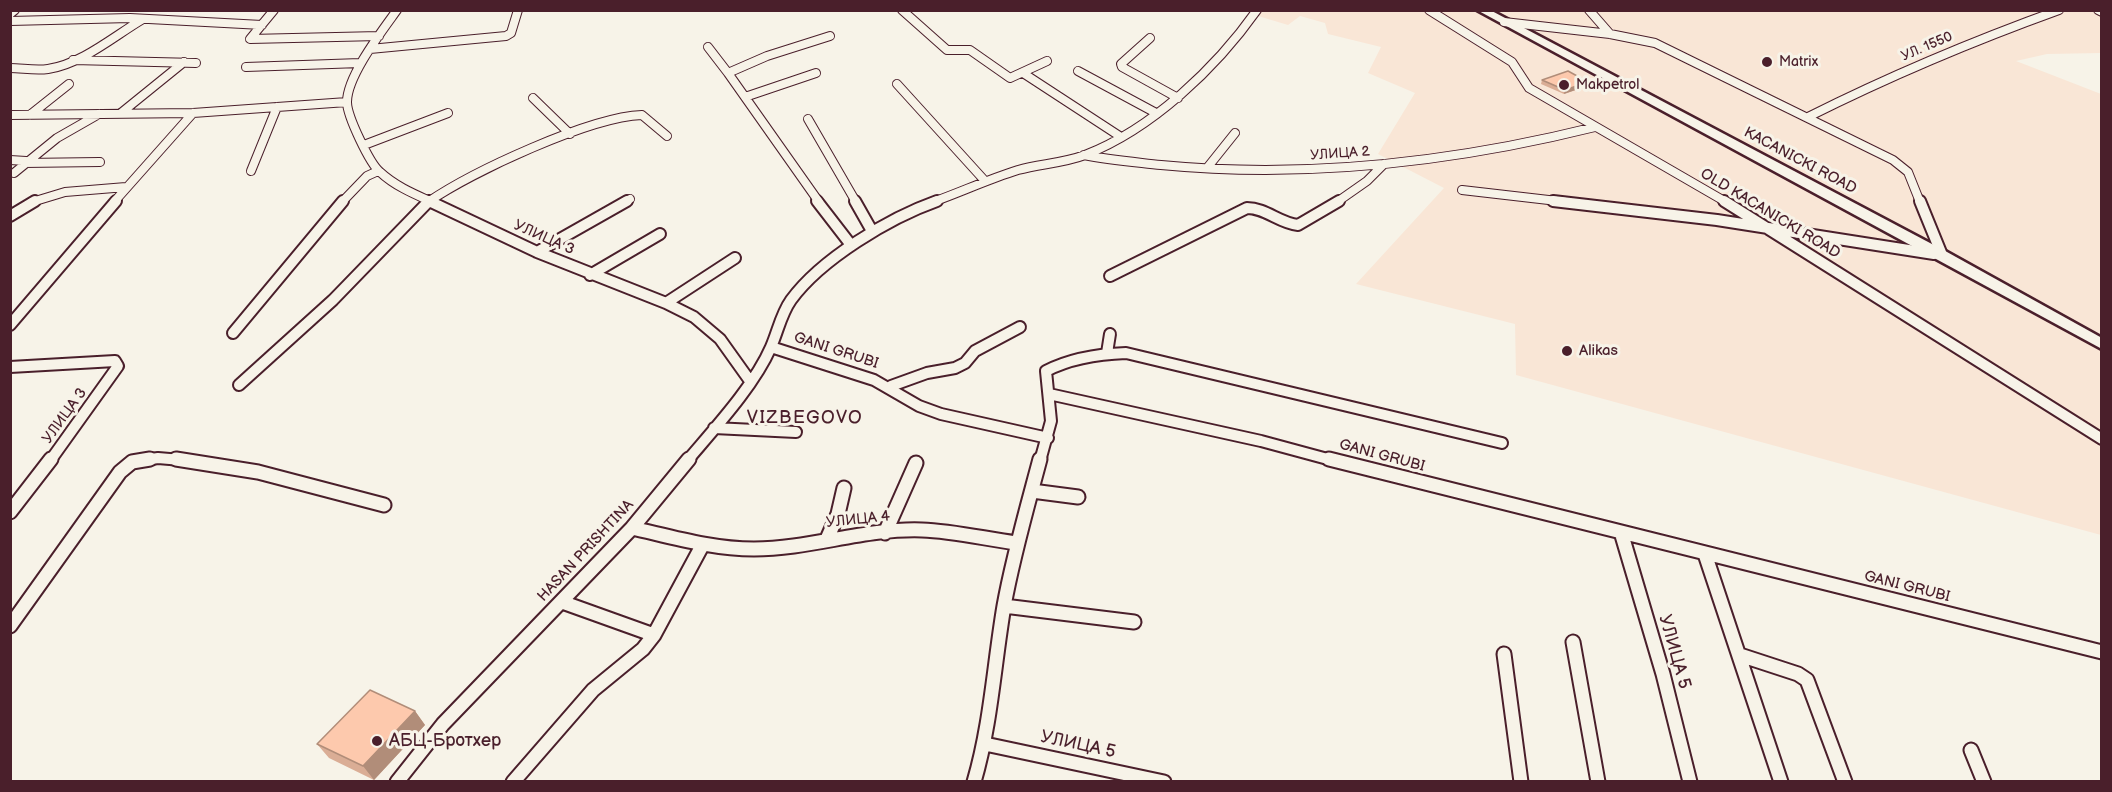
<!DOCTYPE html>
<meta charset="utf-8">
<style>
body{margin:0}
#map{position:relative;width:2112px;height:792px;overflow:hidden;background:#f7f3e8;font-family:"Balsamiq Sans",sans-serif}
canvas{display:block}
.frame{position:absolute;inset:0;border:12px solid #4a1f2b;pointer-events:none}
</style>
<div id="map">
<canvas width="2112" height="792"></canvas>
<div class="frame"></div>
</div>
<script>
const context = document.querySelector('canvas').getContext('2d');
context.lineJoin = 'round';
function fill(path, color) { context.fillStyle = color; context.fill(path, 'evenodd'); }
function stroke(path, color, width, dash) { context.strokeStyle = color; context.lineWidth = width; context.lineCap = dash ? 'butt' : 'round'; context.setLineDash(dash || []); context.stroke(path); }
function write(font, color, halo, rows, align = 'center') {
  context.font = font + ' "Balsamiq Sans",sans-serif'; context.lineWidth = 6; context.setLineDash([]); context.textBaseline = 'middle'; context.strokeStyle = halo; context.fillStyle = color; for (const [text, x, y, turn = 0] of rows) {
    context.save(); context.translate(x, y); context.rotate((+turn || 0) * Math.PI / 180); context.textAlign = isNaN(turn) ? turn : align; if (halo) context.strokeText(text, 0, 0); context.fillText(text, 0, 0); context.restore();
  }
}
fill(new Path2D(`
 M1261 10 2101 11V53L2047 54 2016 61 2101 94V535L1516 375 1515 324 1356 284 1444 188 1378 154 1415 93 1368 73 1381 47 1328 34 1325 23 1300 16 1288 25 1258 16Z`), '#f9e6d6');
const streetFar2 = new Path2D(`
 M274 10 250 39 379 36
 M397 10C382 31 347 76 347 102 347 116 370 164 380 172 395 186 414 194 432 202
 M902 10 947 50H970L1010 78 1047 61
 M1429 10 1512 62 1529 88 1726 202
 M1589 10 1610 34
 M2098 10 2102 12
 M10 14 15 10
 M10 21 130 18 262 25
 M1504 22 1610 34 1655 43 1893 160 1908 172 1920 202
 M1150 38 1121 64 1122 67 1178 98
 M708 47 728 73
 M370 49 506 36 511 33 518 10
 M73 60 196 63
 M246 67 360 63
 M10 68C22 68 35 71 48 69 82 64 114 36 143 19
 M1078 71 1156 113
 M1023 73 1121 137
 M897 84 985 181
 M745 97 816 73
 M533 98 570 134
 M121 113 184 62
 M10 115 193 113 347 102
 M30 115 69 84
 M1808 117C1890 76 1973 41 2059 10
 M808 119 856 202
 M364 145 448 113
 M1084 155C1109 160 1135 162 1161 165 1306 179 1454 162 1595 127
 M10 160 26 161
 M24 163 100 162
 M1207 168 1235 133
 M251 171 277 107
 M14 173 57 138 99 114
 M1462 190 1566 202
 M32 202 65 192 126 187
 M114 202 193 113
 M342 202 367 176 378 171
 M428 202C472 172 589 117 642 115L667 136
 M624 202 630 199
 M819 202 728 73 767 56 830 36
 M933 202C961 192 989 179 1018 170 1040 164 1064 163 1085 155 1152 129 1216 68 1257 10
 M1337 202 1367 181 1384 164`);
const streetFar1 = new Path2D(`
 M429 201 537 252 666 303 694 317 720 339 750 381
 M817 201 851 245
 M855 201 872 231
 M1553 201 1717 220 1934 254
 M1724 201 2102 439
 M1920 201 1942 255
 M10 216 35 201
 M537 252 627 201
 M590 275 660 234
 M1110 276 1247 208C1266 208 1279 223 1298 225L1339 201
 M666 303 735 258
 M10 325 116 201
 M233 333 343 201
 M771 347 874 380 919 406 941 414 1048 438
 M1107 353 1110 334
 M10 367 115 361 118 366 50 461
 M239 385 333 300 429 201
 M891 386 927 373 955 368 965 363 975 351 1020 327
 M1049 394 1261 441 1335 461
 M714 428 796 432
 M138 461 158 458 193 461
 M687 461C715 428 754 386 771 347 778 331 781 314 791 300 821 259 889 218 937 201
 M1040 461 1051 421 1046 371C1071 358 1098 354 1126 353L1502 443`);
const street = new Path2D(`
 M176 459 258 472 384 505
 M1329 459 2102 652
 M1032 491 1078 497
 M10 512 51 459
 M632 528C672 537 713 549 754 549 810 549 865 528 922 530 953 531 986 539 1017 543
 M1621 532 1663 674 1690 782
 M885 533 916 463
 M827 539 838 514 844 488
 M1705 554 1781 782
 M562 602 654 635
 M1004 606 1134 622
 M10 626 120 472 132 462 150 459
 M1573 642 1598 782
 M1504 654 1521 782
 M1740 655 1798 674 1807 680 1845 782
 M985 744 1164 782
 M1971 750 1984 782
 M397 782 443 724 632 528 689 459
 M513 782 593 690 643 649 654 635 703 544
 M974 782C991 724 994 665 1004 606 1013 556 1027 508 1040 459`);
const secondary = new Path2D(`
 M1477 10H1490L1947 252 2102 338V349Z`);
stroke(streetFar2, '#4a1f2b', 10);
stroke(streetFar1, '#4a1f2b', 14);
stroke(street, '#4a1f2b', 17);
stroke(secondary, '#4a1f2b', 5);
stroke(streetFar2, '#f7f3e8', 8);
stroke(streetFar1, '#f7f3e8', 10);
stroke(street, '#f7f3e8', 13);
fill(secondary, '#f7f3e8');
fill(new Path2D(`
 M1542 80 1587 86 1564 94 1541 84Z
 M415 711 425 725 374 780 329 758 317 744Z`), '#daad95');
fill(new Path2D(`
 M1588 82 1587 86 1564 94 1565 90Z
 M415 711 425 725 374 780 363 766Z`), '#b18d79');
const building = new Path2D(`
 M1568 71 1588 82 1565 90 1542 80Z
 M370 690 415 711 363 766 317 744Z`);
fill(building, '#fdc9ad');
stroke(building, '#b18d79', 1.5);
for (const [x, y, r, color] of [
 [1767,62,6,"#4a1f2b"],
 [1564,85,6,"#4a1f2b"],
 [1567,351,6,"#4a1f2b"],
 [377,741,6,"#4a1f2b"]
]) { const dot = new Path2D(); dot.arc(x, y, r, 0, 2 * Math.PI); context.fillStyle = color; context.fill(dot); stroke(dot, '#f7f3e8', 2); }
write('14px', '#4a1f2b', '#f7f3e8', [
 ["УЛ. 1550",1927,47,-23],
 ["УЛИЦА 2",1340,154,-4]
]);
write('14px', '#4a1f2b', '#f7f3e8', [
 ["Matrix",1779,62],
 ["Makpetrol",1576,85]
], 'left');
write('15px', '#4a1f2b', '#f7f3e8', [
 ["KACANICKI ROAD",1800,161,28],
 ["OLD KACANICKI ROAD",1770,214,31],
 ["УЛИЦА 3",544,238,24],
 ["GANI GRUBI",836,351,18],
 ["УЛИЦА 3",65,416,-54],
 ["GANI GRUBI",1382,456,15],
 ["УЛИЦА 4",858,520,-6],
 ["HASAN PRISHTINA",586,551,-47],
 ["GANI GRUBI",1907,587,14]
]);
write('15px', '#4a1f2b', '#f7f3e8', [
 ["Alikas",1579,351]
], 'left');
context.letterSpacing = '1.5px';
write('18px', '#4a1f2b', '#f7f3e8', [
 ["VIZBEGOVO",805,418]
]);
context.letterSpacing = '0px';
write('18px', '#4a1f2b', '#f7f3e8', [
 ["УЛИЦА 5",1674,652,74],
 ["УЛИЦА 5",1078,745,12]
]);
write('18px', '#4a1f2b', '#f7f3e8', [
 ["АБЦ-Бротхер",389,741]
], 'left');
</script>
